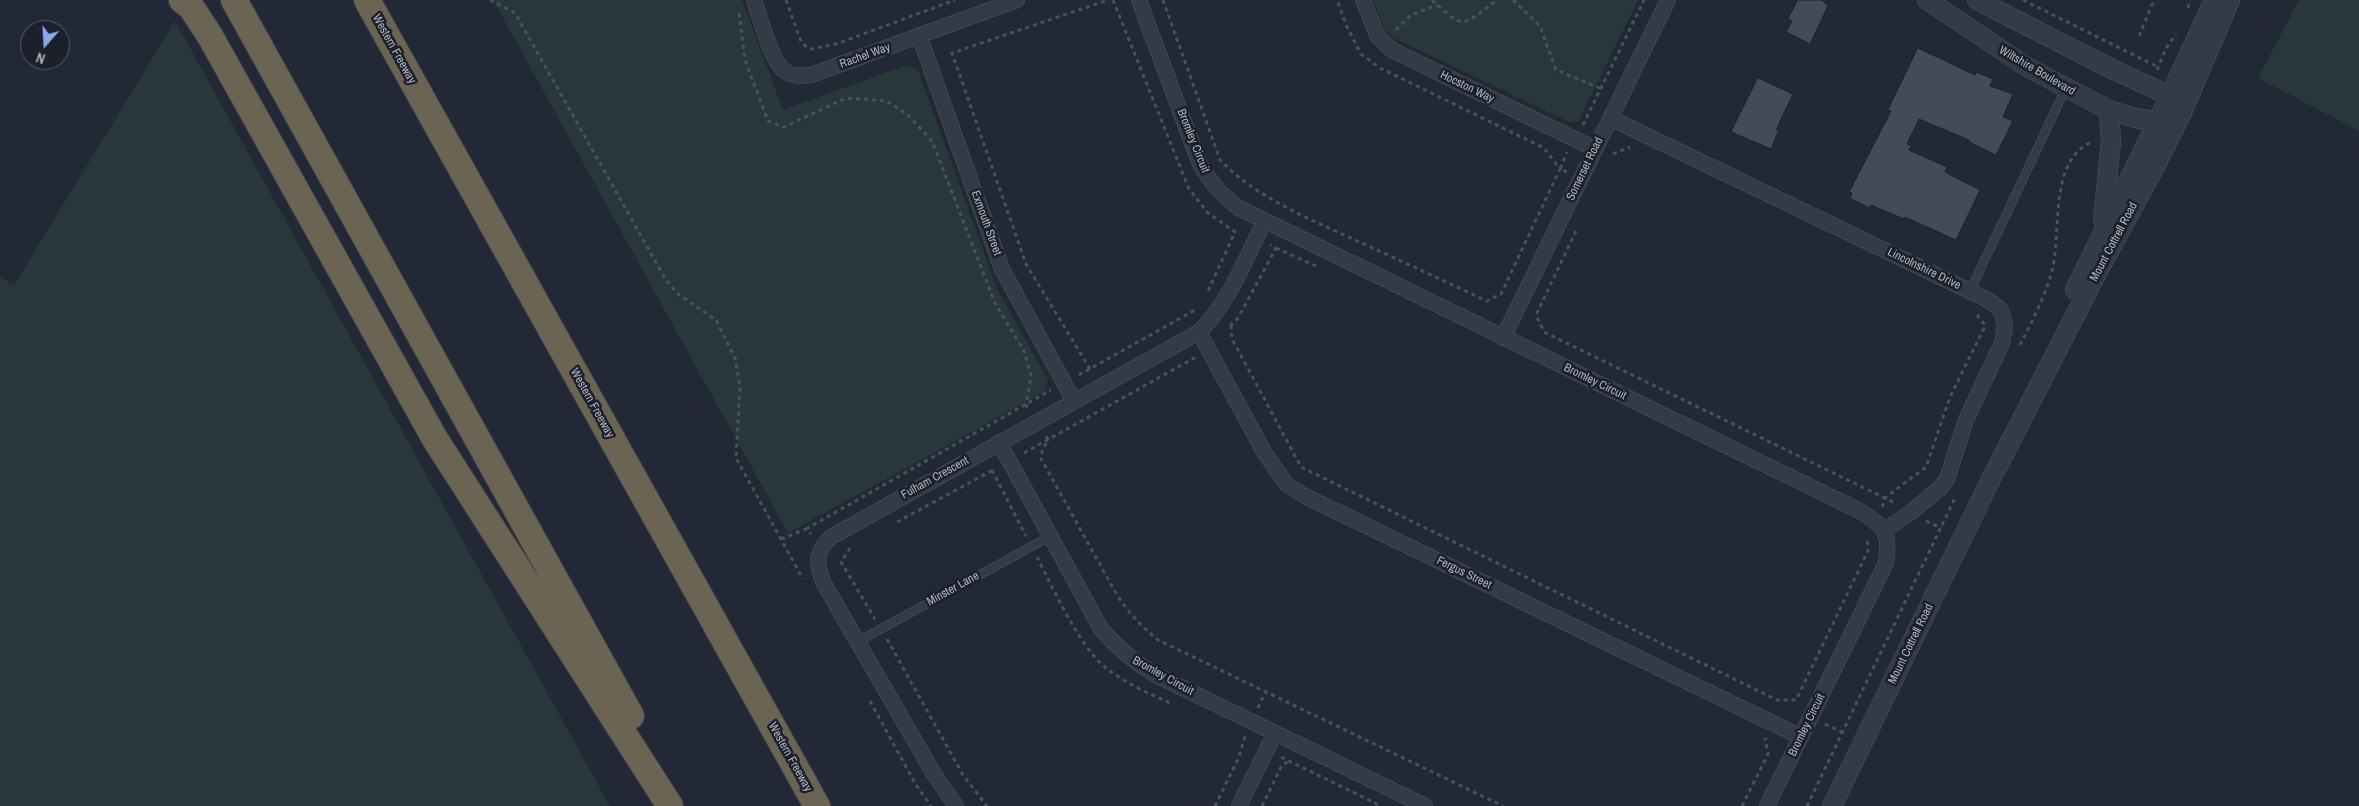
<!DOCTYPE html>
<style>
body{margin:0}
#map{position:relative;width:2359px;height:806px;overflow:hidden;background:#222835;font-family:"Archivo Narrow",sans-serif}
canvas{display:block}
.north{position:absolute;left:20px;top:20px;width:50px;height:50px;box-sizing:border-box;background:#1b202a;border:1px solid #575c67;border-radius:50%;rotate:199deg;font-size:14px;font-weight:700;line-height:20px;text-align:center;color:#b0b5c2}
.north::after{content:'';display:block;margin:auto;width:18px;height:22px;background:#8aa8ed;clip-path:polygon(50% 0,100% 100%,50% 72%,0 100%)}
</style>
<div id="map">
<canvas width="2359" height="806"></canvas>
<div class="north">N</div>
</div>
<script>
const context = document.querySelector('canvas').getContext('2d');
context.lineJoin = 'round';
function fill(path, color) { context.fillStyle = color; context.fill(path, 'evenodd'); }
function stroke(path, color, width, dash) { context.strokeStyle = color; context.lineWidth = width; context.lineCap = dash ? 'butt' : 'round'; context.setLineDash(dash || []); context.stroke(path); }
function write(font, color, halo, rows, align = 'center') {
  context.font = font + ' "Archivo Narrow",sans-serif'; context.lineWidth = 5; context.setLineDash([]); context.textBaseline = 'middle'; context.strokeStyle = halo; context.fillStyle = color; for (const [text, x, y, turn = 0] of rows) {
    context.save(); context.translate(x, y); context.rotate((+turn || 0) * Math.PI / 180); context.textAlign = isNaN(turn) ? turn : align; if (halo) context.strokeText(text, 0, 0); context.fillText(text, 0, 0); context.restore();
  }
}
fill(new Path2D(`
 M493 0H742L783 110 907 65 918 70 997 289 1048 380 1044 392 788 533Z
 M1373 0H1638L1578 122H1569L1394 38 1384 28Z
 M2299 0H2359V131L2258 78Z
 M175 21 610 806H0V277L14 285Z`), '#28383a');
const building = new Path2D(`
 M1798 0H1822L1828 6 1810 44 1786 32 1792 21 1788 19Z
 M1918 48 1975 75 1976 72 1993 79 1990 86 2013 94 2003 117 2013 121 1996 155 1969 142V140L1919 119 1907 144 1911 146 1909 150 1947 167 1945 172 1980 190 1956 240 1905 217 1904 219 1871 205 1870 208 1850 198 1852 193 1849 192 1891 111 1888 110Z
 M1758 78 1793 94 1776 130H1779L1771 149 1731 132Z`);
fill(building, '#434b59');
stroke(building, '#1d222c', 1);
const service = new Path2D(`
 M1970 291 2066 88
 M857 642 1049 537`);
const minor = new Path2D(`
 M754 0C760 17 771 62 785 71 792 77 803 76 811 75L1017 0
 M1139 0 1199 162C1210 182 1221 195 1239 208L1858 510C1884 526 1891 532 1886 563L1767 806
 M1363 0 1377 35 1392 50 1595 149
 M919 35 1002 269 1074 401
 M1610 118 1988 300 2000 309 2003 317 2005 327 2002 343 1966 420 1947 479 1940 488 1910 513 1885 530
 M1199 332 1264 452 1287 485 1307 497 1801 737
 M1503 338 1668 0
 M999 442 1101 629C1117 648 1133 661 1154 674L1425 806
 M956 806 934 774 823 582C816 562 815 552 831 537L1199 332C1230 301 1245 260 1264 222
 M1239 806 1275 733`);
const tertiary = new Path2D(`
 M1927 0 2027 67 2109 110 2135 118 2157 121 2181 115 2170 96 2112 69 1977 0
 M2103 220 2111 141 2109 110
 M2075 290 2170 96 2214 0
 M1832 806 1990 481 2097 273 2155 167 2181 115 2230 0`);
const motorway = new Path2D(`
 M182 0 191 7 210 36 435 439 670 806
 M234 0 631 716
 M367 0 817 806`);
stroke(service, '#505560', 9);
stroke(minor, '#505560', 16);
stroke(tertiary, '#505560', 20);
stroke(motorway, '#3d424d', 28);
stroke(new Path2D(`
 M490 0 515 13 666 280 678 294 716 320 735 358 740 387 736 458 803 579
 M786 0 802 44 812 49 839 43 955 0
 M1113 0 1189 189 1208 213 1235 232 1208 291
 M1163 0 1220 160C1256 197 1305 217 1353 239 1397 259 1442 280 1487 301L1501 294 1560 169 1544 148 1380 68 1361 54 1347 27 1337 0
 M1432 0C1465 31 1462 26 1497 0
 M1513 0 1540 26 1556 70 1602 89
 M2023 0 2158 67
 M2188 8 2190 0
 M739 13 745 60 768 121 784 127 846 98 887 101 908 115 932 141 995 303 1024 351 1031 376 1026 405 1029 410
 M1396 30 1411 15 1437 5
 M2139 36 2154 0
 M2157 70 2166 48 2176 34
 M1583 125 1644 0
 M1613 154 1630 147
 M1567 172 1560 169 1567 152
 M1576 231 1536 315 1544 332 1897 504
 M1276 248 1316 266
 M1977 315 1985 325
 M1231 325 1232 339 1301 467 1777 700H1796L1868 551 1867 538
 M1230 326 1238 318 1276 248 1270 245
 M2020 345C2032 321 2045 297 2052 271 2062 233 2048 160 2092 142
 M1090 369 1026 264 952 53 1108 0
 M1079 375 1195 310
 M1046 436 1048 439 1040 457 1117 595C1129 613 1141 626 1158 640L1503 806
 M1024 453 1196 357
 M992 470 1026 536
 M1882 507 1886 497 1926 467 1950 397 1986 324
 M1926 521 1941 528
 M897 522 995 469
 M806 529 1051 390
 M781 539 806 529 811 534
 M850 548 841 562 875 619
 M1037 557C1053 588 1079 646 1106 668 1125 683 1148 693 1170 703
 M887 639 963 775 987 806
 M870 701 916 785 931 806
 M1258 708 1266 690
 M1825 724 1842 732
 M1281 757 1381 806
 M1215 806 1239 757 1245 736
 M1262 806 1282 765 1290 761
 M1742 806 1768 754 1765 738
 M1807 806 1955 498`), '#455457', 3, [4, 4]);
stroke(service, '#353b46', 8);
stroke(minor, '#353b46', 15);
stroke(tertiary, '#353b46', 19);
stroke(motorway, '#6b6453', 26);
write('12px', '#b0b5c2', '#1b202a', [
 ["Western Freeway",394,49,61],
 ["Rachel Way",865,56,-20],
 ["Wiltshire Boulevard",2037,71,30],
 ["Hocston Way",1467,87,26],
 ["Bromley Circuit",1193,141,68],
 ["Somerset Road",1585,169,-64],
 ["Exmouth Street",986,223,70],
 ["Mount Cottrell Road",2114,242,-62],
 ["Lincolnshire Drive",1924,269,26],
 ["Bromley Circuit",1595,382,26],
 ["Western Freeway",592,403,61],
 ["Fulham Crescent",935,478,-29],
 ["Fergus Street",1464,573,26],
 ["Minster Lane",953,589,-29],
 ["Mount Cottrell Road",1911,644,-64],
 ["Bromley Circuit",1163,676,29],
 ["Bromley Circuit",1807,725,-64],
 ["Western Freeway",790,757,61]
]);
</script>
